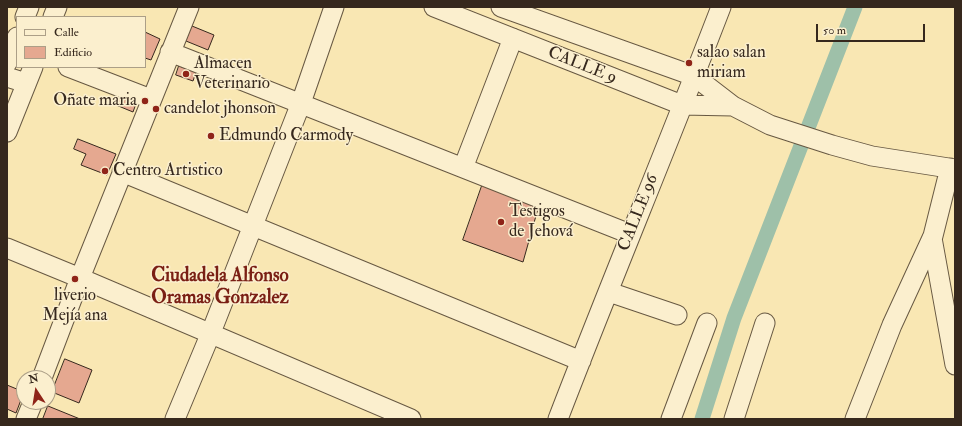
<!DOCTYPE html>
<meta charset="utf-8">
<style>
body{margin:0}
#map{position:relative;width:962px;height:426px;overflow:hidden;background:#f9e7b3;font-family:"IM FELL Double Pica",serif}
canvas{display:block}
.frame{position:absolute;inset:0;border:8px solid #36281d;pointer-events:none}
.legend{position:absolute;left:16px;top:16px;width:130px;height:52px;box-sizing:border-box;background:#fbefce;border:1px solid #ac9f87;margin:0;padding:5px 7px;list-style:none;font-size:12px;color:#36281d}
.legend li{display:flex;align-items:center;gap:8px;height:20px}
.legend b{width:20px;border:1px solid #ac9f87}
.north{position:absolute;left:16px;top:370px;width:40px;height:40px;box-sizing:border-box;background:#fbefce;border:1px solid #ac9f87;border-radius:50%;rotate:348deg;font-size:11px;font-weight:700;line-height:16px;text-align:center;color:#36281d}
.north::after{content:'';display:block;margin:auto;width:14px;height:18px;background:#8f2418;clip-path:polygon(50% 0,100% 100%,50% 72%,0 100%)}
.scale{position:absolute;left:816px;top:24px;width:109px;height:18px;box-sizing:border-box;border:2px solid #36281d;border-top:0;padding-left:5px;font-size:12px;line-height:14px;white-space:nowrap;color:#36281d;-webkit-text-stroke:3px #fbefce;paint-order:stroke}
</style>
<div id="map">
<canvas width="962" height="426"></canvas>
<div class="frame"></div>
<ul class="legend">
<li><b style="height:5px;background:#fbefce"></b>Calle</li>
<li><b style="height:11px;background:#e5a890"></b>Edificio</li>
</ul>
<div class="north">N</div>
<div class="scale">50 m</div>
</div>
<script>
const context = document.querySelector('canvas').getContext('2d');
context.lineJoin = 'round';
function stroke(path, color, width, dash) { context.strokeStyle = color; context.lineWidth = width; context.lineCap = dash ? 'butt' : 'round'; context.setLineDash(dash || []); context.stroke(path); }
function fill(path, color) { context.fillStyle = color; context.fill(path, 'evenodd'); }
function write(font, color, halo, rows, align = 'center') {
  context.font = font + ' "IM FELL Double Pica",serif'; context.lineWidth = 3; context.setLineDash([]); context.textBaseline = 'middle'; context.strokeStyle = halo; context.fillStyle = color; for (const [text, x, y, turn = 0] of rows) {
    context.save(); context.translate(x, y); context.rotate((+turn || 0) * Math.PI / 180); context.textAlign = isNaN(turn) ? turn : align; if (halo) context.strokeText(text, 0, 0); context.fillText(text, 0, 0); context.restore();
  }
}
stroke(new Path2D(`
 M702 419 734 318 855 7`), '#9ec0a9', 15);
const building = new Path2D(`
 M192 26 214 35 208 50 186 41Z
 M145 32 160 39 151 60 145 58Z
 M179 66 196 72 193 81 176 75Z
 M121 94 137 101 133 112 116 105Z
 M78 139 116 154 107 175 81 165 86 154 74 149Z
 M483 183 539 205 523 262 463 240Z
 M65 359 92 370 79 403 52 392Z
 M7 385 24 392 16 413 7 409Z
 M48 406 80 419H43Z`);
fill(building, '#e5a890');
stroke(building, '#36281d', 1);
const minor = new Path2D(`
 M434 7 682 105 733 106
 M501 7 694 76 733 106 770 125 832 145 872 156 955 169
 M25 17 29 7
 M53 17 57 7
 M170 52 630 234
 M7 63 17 37
 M68 67 151 99
 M7 77 26 83
 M7 132 33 67
 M463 168 513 38
 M122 172 581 361
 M932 238 955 365
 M7 248 80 278 411 419
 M609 292 677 315
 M42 378 80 278 189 7
 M26 419 33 402
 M175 419 210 335 301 103 334 7
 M558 419C611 281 668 145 721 7
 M671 419 707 323
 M734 419 765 323
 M855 419 892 325 933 236 950 168`);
stroke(minor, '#675842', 21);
stroke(minor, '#fbefce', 19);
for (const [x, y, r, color] of [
 [689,63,4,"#8f2418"],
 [186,74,4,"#8f2418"],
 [145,101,4,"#8f2418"],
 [156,109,4,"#8f2418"],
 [211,136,4,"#8f2418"],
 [105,171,4,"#8f2418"],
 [501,222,4,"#8f2418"],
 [75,279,4,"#8f2418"]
]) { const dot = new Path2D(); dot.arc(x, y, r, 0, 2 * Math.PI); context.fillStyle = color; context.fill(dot); stroke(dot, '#fbefce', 1.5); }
write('17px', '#36281d', '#fbefce', [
 ["salao salan",697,53],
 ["miriam",697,73],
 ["Almacen",194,64],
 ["Veterinario",194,84],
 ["Oñate maria",137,101,"right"],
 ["candelot jhonson",164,109],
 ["Edmundo Carmody",219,136],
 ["Centro Artistico",113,171],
 ["Testigos",509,212],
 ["de Jehová",509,232],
 ["liverio",75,296,"center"],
 ["Mejía ana",75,316,"center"]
], 'left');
write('17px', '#36281d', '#fbefce', [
 ["CALLE 9",582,66,22],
 ["CALLE 96",639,213,-68]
]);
write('bold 19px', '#7a1f14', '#fbefce', [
 ["Ciudadela Alfonso",220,277],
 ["Oramas Gonzalez",220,299]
]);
</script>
